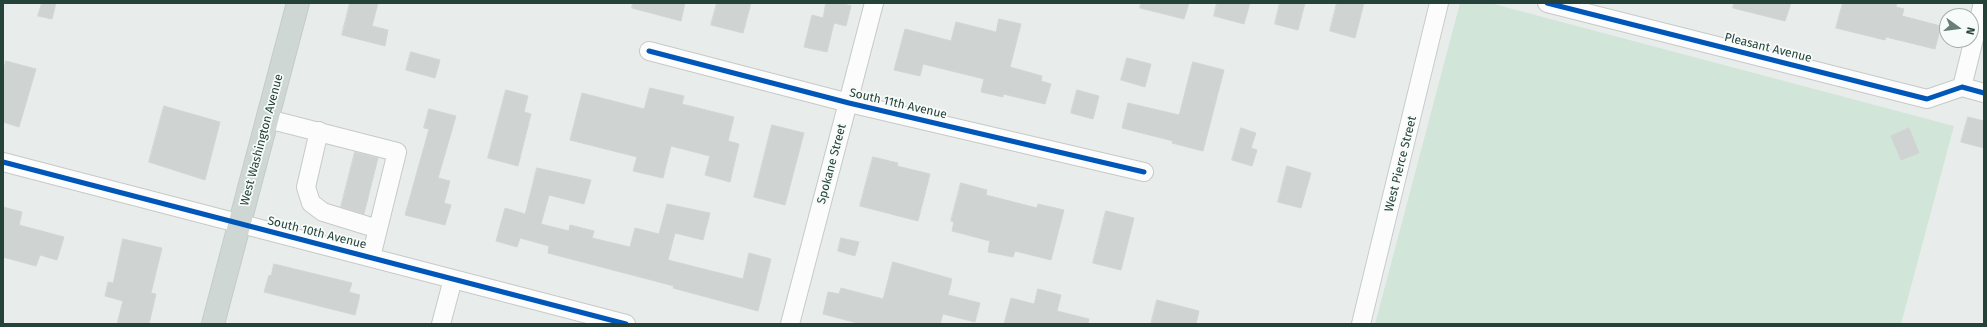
<!DOCTYPE html>
<style>
body{margin:0}
#map{position:relative;width:1987px;height:327px;overflow:hidden;background:#e8edeb;font-family:"Fira Sans",sans-serif}
canvas{display:block}
.frame{position:absolute;inset:0;border:4px solid #24423a;pointer-events:none}
.north{position:absolute;left:1939px;top:8px;width:40px;height:40px;box-sizing:border-box;background:#f7fbf9;border:1px solid #a3b1ad;border-radius:50%;rotate:104deg;font-size:11px;font-weight:700;line-height:16px;text-align:center;color:#24423a}
.north::after{content:'';display:block;margin:auto;width:14px;height:18px;background:#697e78;clip-path:polygon(50% 0,100% 100%,50% 72%,0 100%)}
</style>
<div id="map">
<canvas width="1987" height="327"></canvas>
<div class="frame"></div>
<div class="north">N</div>
</div>
<script>
const context = document.querySelector('canvas').getContext('2d');
context.lineJoin = 'round';
function fill(path, color) { context.fillStyle = color; context.fill(path, 'evenodd'); }
function stroke(path, color, width, dash) { context.strokeStyle = color; context.lineWidth = width; context.lineCap = dash ? 'butt' : 'round'; context.setLineDash(dash || []); context.stroke(path); }
function write(font, color, halo, rows, align = 'center') {
  context.font = font + ' "Fira Sans",sans-serif'; context.lineWidth = 3.5; context.setLineDash([]); context.textBaseline = 'middle'; context.strokeStyle = halo; context.fillStyle = color; for (const [text, x, y, turn = 0] of rows) {
    context.save(); context.translate(x, y); context.rotate((+turn || 0) * Math.PI / 180); context.textAlign = isNaN(turn) ? turn : align; if (halo) context.strokeText(text, 0, 0); context.fillText(text, 0, 0); context.restore();
  }
}
fill(new Path2D(`
 M1460 3H1490L1954 126 1901 324H1375Z`), '#d1e6d8');
const building = new Path2D(`
 M42 3H56L52 19 38 16Z
 M350 3H378L372 26 388 30 385 46 342 35Z
 M633 3H685L681 21 632 8Z
 M717 3H751L743 33 711 25Z
 M826 3H841L851 6 846 26 834 23 827 52 804 47 812 15 823 18Z
 M1141 3H1189L1184 19 1140 8Z
 M1217 3H1250L1244 24 1214 16Z
 M1280 3H1305L1298 30 1275 24Z
 M1337 3H1364L1355 38 1330 31Z
 M1734 3H1791L1785 21 1733 8Z
 M1843 3H1897L1896 7 1904 9 1902 16 1941 26 1935 49 1886 37 1885 40 1836 28Z
 M999 19 1021 24 1010 67 1042 76 1041 81 1051 84 1045 104 1003 94V97L981 92 984 79 923 64 920 76 894 70 905 29 951 41 956 22 996 32Z
 M411 52 440 60 435 78 406 70Z
 M1127 58 1151 64 1145 87 1121 80Z
 M6 61 36 69 19 127 3 122V72Z
 M1193 62 1224 70 1203 151 1172 143 1173 141 1122 128 1128 103 1179 115Z
 M650 88 684 96 682 104 734 117 728 141 739 144 730 182 705 175 710 156 671 146 663 178 633 171 637 157 570 140 582 93 644 109Z
 M506 90 528 96 524 112 531 114 518 166 488 158Z
 M1077 90 1099 96 1093 119 1071 113Z
 M164 106 220 122 205 180 149 162Z
 M429 109 456 116 438 178 450 181 444 203 451 205 445 225 405 215 429 129 424 128Z
 M1968 117 1984 121V148L1961 142Z
 M772 125 804 133 785 205 754 197Z
 M1241 128 1256 133 1251 148 1257 150 1252 166 1232 160Z
 M1909 128 1919 153 1901 160 1891 136Z
 M355 152 378 158 364 214 341 207Z
 M873 157 898 163 897 166 930 174 918 221 860 206Z
 M1287 166 1311 173 1301 208 1278 202Z
 M537 168 591 180 584 204 549 195 541 224 569 231 570 225 594 231 592 238 630 247 635 228 659 234 667 204 710 213 703 240 675 233 668 260 743 279 749 253 771 259 758 311 673 288 674 286 548 253 549 246 520 238 517 247 496 241 505 208 525 214Z
 M961 183 987 190 986 195 1037 208 1038 204 1064 210 1051 260 1015 251 1013 257 988 252 990 241 952 231 954 222 951 221Z
 M3 207 22 212 19 225 64 237 57 260 40 255 36 266 3 257Z
 M1106 211 1134 218 1121 270 1093 263Z
 M841 238 859 242 855 256 838 251Z
 M123 239 162 248 151 293 156 294 149 324H117L123 301 105 296 108 282 113 283Z
 M893 262 952 279 948 295 980 303 975 322 943 314 940 324H861L823 314 828 292 839 294 841 288 883 299Z
 M274 264 352 283 349 292 360 295 355 315 264 292 269 275 271 276Z
 M1038 289 1061 295 1057 311 1089 319 1088 324H1004L1011 298 1034 304Z
 M1157 300 1199 311 1196 324H1151Z`);
fill(building, '#cfd4d2');
stroke(building, '#d1d6d4', 1);
const minor = new Path2D(`
 M1547 3 1927 99 1962 87 1984 93
 M649 51 849 103 1144 172
 M1962 87 1983 3
 M268 119 397 152 371 257
 M319 131 306 187 311 203 323 212 378 229
 M3 162 626 324
 M441 324 453 279
 M790 324 874 3
 M1361 324 1439 3`);
const major = new Path2D(`
 M213 324 298 3`);
stroke(minor, '#c5cac8', 20);
stroke(major, '#c3ccc9', 24);
stroke(minor, '#fcfcfc', 18);
stroke(major, '#cfd7d5', 22);
stroke(new Path2D(`
 M1547 3 1927 99 1962 87 1984 93
 M649 51 849 103 1144 172
 M3 162 626 324`), '#0057b8', 5);
write('12px', '#24423a', '#f7fbf9', [
 ["Pleasant Avenue",1768,48,14],
 ["South 11th Avenue",898,104,13],
 ["West Washington Avenue",262,140,-75],
 ["Spokane Street",832,164,-75],
 ["West Pierce Street",1401,164,-76],
 ["South 10th Avenue",317,233,14]
]);
</script>
